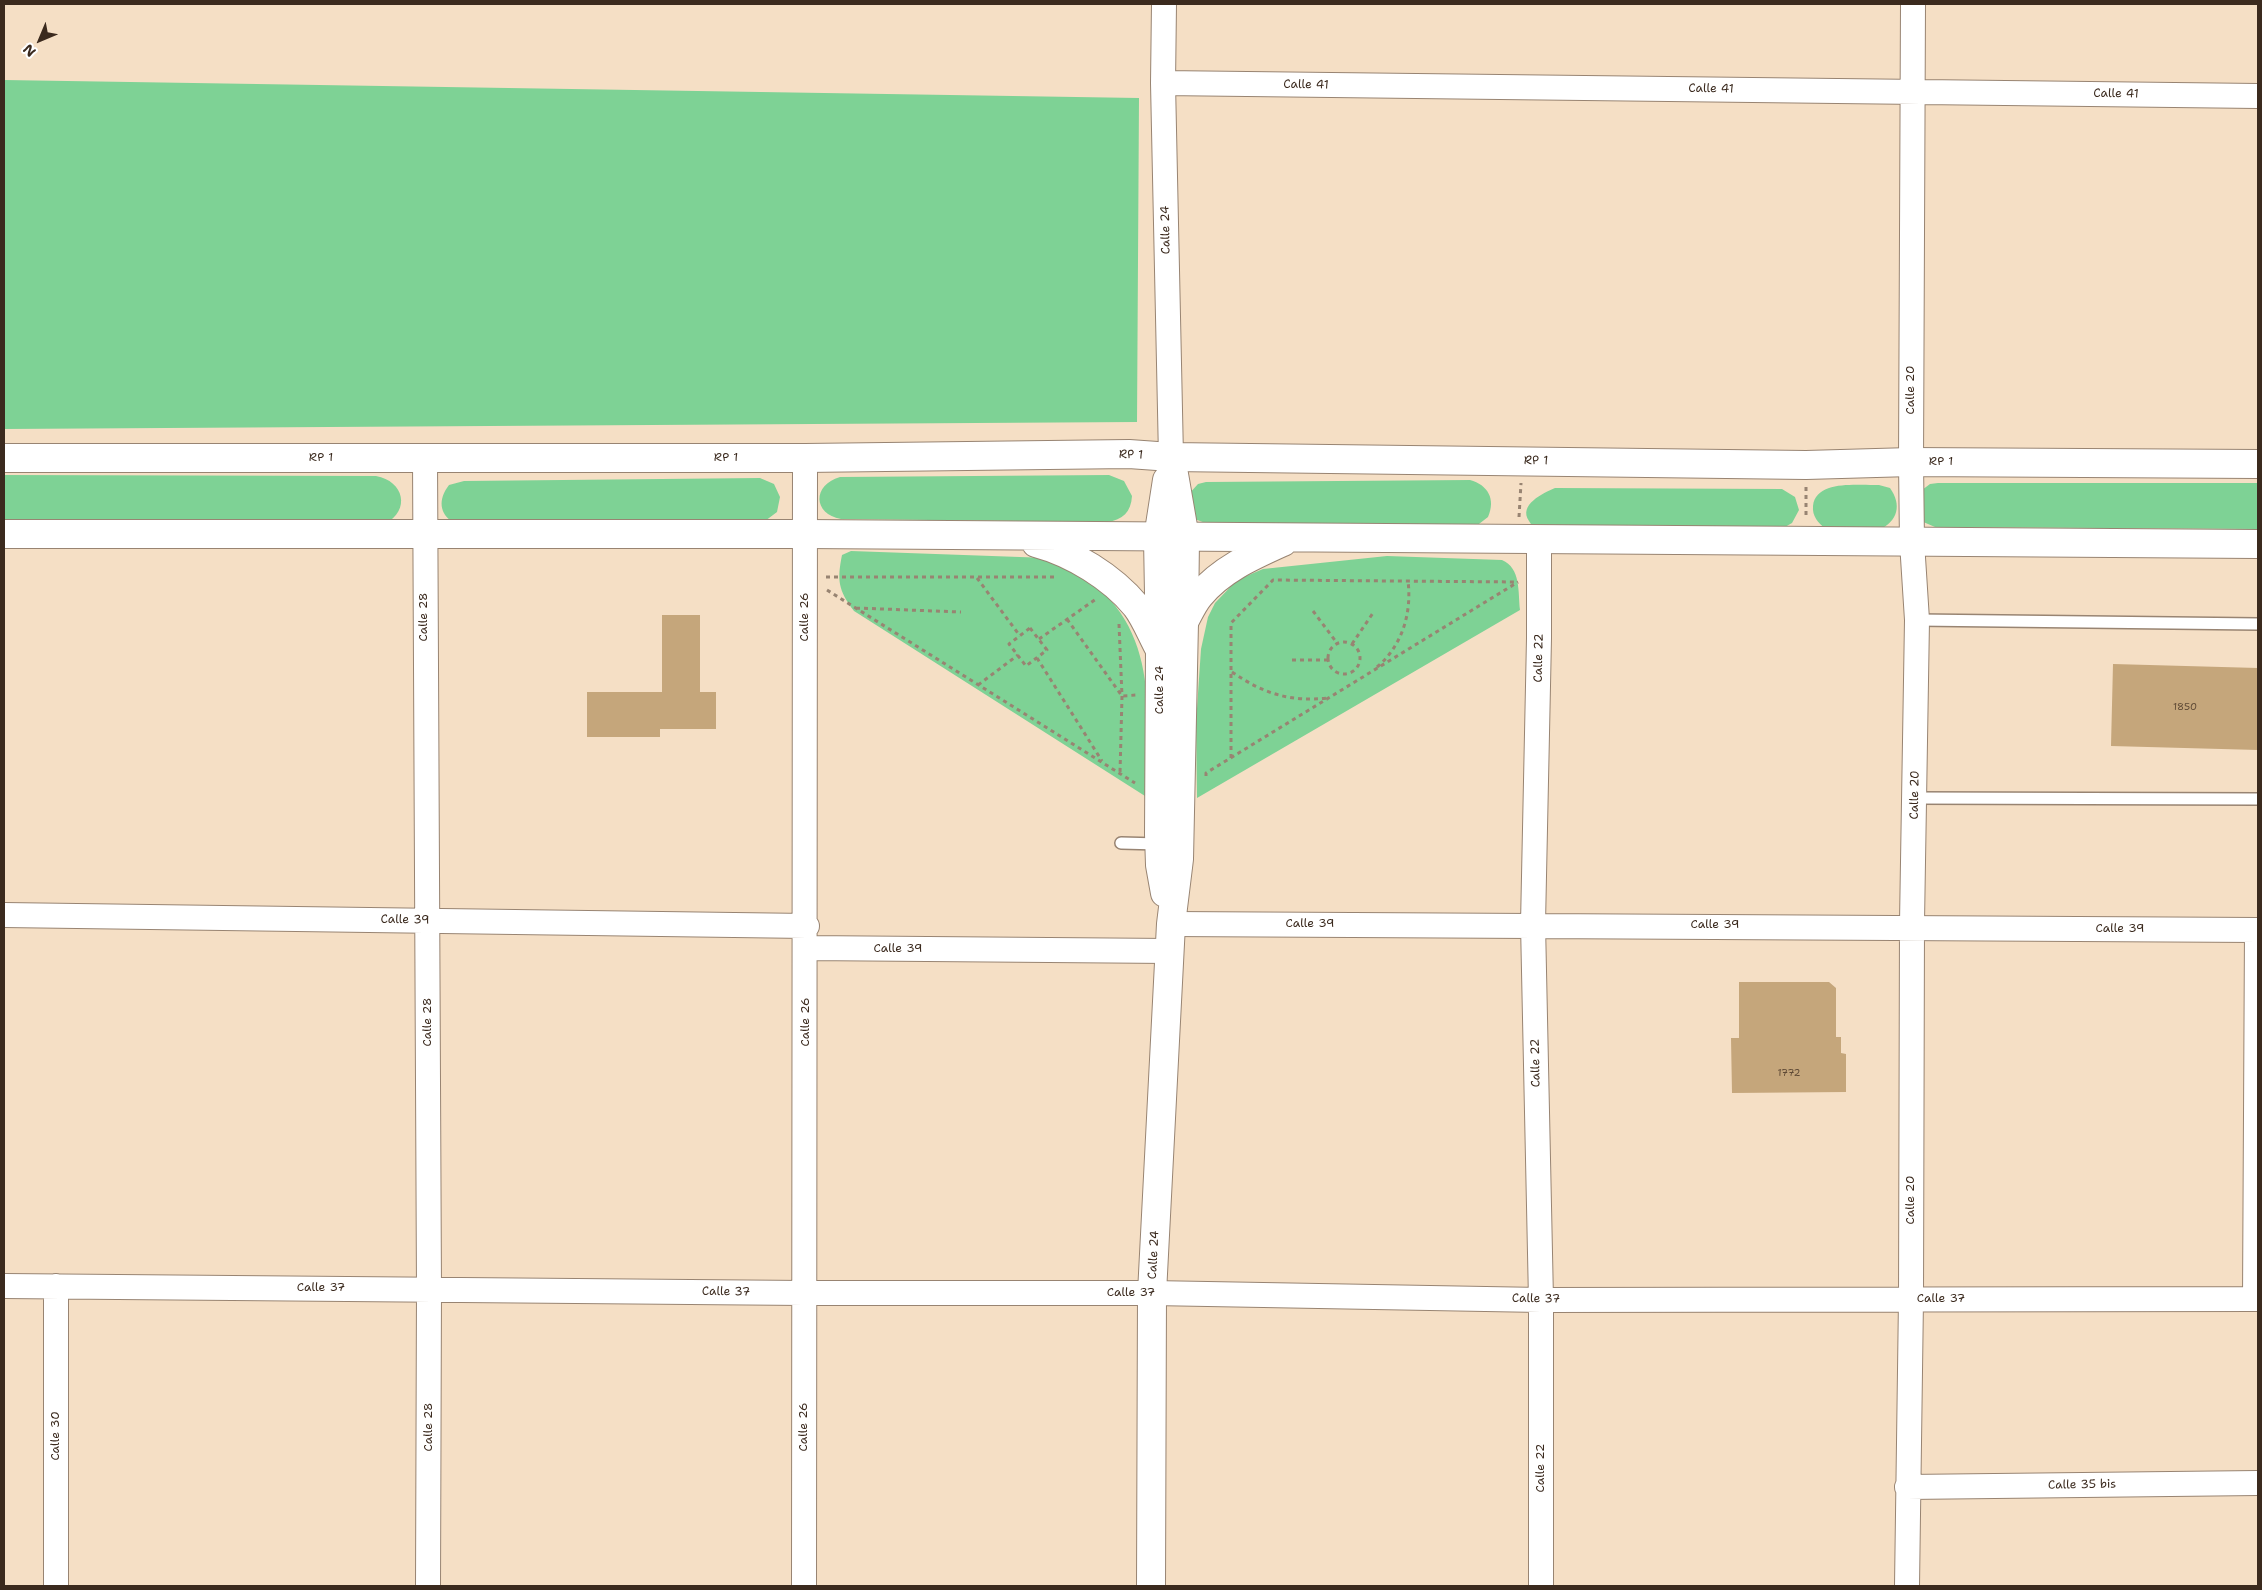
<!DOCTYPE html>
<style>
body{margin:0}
#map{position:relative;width:2262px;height:1590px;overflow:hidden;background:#f5dfc5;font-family:"Shantell Sans",sans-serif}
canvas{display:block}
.frame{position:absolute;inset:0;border:5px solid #3b2a1e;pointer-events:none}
.north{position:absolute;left:15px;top:15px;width:50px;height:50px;-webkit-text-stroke:4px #fff;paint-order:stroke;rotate:225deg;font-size:14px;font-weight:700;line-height:20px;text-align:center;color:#3b2a1e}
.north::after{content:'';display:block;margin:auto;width:18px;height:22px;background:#3b2a1e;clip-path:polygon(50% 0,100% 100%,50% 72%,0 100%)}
</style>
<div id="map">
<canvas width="2262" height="1590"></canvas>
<div class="frame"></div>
<div class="north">N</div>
</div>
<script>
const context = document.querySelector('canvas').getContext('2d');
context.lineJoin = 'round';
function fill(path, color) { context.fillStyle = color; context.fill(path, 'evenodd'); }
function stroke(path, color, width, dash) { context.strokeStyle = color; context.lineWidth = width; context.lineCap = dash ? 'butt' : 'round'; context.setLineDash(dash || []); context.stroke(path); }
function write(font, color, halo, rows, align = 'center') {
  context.font = font + ' "Shantell Sans",sans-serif'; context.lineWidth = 4; context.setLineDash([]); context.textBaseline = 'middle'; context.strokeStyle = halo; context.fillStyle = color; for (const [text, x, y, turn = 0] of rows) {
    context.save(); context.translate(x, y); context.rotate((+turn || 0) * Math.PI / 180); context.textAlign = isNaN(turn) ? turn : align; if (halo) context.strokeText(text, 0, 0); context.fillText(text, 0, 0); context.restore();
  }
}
fill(new Path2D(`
 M4 80 1139 98 1137 422 4 429Z
 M4 475 376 476C404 481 411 510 385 524L4 523Z
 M1109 475 1124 481 1132 496C1131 512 1123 520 1107 522L841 519C813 514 812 485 840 477Z
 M760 478 774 484 780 497 777 512 765 521 454 523C439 514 438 499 449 485L464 481Z
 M1470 480C1488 485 1496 499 1488 517L1475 527 1208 524 1192 518 1188 495 1198 484 1206 482Z
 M2258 483V529L1935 527 1921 521 1918 493 1930 484 1938 483Z
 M1879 485 1890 488C1902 505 1898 521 1879 530L1826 529C1818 523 1812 516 1813 506 1816 479 1860 486 1879 485Z
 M1555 488 1782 489 1795 497 1799 510 1792 523 1785 527 1546 531C1539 530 1533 528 1529 521 1518 505 1543 493 1555 488Z
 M851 551 1048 558C1158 604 1151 693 1145 796L854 611C838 590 837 580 842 555Z
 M1387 556 1502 560C1521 568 1518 592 1520 610L1197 798 1196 723 1201 649 1208 617 1215 603 1237 580 1263 569Z`), '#7ed295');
fill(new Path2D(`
 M662 615H700V692H716V729H660V737H587V692H662Z
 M2113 664 2258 668V750L2111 746Z
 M1739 982H1829L1836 988V1037H1841V1053L1846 1054V1092L1732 1093 1731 1038H1739Z`), '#c5a67b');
const lane = new Path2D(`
 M1917 620 2258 624
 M1915 798 2258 799
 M1121 843 1159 844`);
const street = new Path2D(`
 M1164 4 1163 83 1171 457
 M1163 83 2258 96
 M425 458 429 1289 428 1586
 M1539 540V638L1533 924 1541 1300V1586
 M4 915 807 926
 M1171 924 2258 930
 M806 948 1170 951
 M4 1286 804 1293H1152L1541 1300 2258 1299
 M56 1286V1586
 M2255 1299 2257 930
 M1907 1487 2258 1483
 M804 1586 805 458
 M1907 1586 1911 1299 1912 922 1917 620 1912 542 1911 462 1913 4`);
const secondary = new Path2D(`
 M1165 893 1160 865 1159 834 1160 650 1158 538 1167 480
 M1151 1586 1152 1293 1171 924 1179 859 1184 622 1185 538 1171 457`);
const primary = new Path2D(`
 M4 458H805L1129 454 1171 457 1806 465 1911 462 2258 464
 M4 534H805L2258 544
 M1036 543C1073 553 1112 577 1136 606 1146 619 1152 636 1160 650
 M1184 622C1189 613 1193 603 1200 595 1222 569 1252 556 1283 542`);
stroke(lane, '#988472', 14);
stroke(street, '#988472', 26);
stroke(secondary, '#988472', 30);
stroke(primary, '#988472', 30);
stroke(new Path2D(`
 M1806 487V519
 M1519 517 1521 483
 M826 577H1057
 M977 578 1020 636
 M827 590 1135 783
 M856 608 961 612
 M1313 611 1337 643
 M1067 619 1122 696 1137 695
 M1119 624 1122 696 1120 773
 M1030 628 1047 650 1026 666 1009 644Z
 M1039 639 1096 599
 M1328 658a16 16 0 1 1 32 0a16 16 0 1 1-32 0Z
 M1352 644 1373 613
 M1037 658 1102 761
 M1292 660H1328
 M1377 667C1402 646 1412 613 1408 581
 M1232 672C1264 694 1290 702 1329 698
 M978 685 1018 655
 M1231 758V623L1273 580 1518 582
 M1206 776V773L1518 582`), '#988472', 3, [4, 4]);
stroke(lane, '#fff', 11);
stroke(street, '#fff', 24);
stroke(secondary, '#fff', 28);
stroke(primary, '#fff', 28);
write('10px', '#5e4935', null, [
 ["1850",2185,707],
 ["1772",1789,1073]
]);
write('12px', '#3b2a1e', '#fff', [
 ["Calle 41",1306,85,1],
 ["Calle 41",1711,89,1],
 ["Calle 41",2116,94,1],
 ["Calle 24",1166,230,-91],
 ["Calle 20",1911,390,-90],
 ["RP 1",1131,455,2],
 ["RP 1",321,458],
 ["RP 1",726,458],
 ["RP 1",1536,461,1],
 ["RP 1",1941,462],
 ["Calle 28",424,617,-90],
 ["Calle 26",805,617,-90],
 ["Calle 22",1539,658,-89],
 ["Calle 24",1160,690,-90],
 ["Calle 20",1915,795,-89],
 ["Calle 39",405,920,1],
 ["Calle 39",1310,924],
 ["Calle 39",1715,925],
 ["Calle 39",2120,929],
 ["Calle 39",898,949],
 ["Calle 28",428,1022,-90],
 ["Calle 26",806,1022,-90],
 ["Calle 22",1536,1063,-91],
 ["Calle 20",1911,1200,-90],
 ["Calle 24",1154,1255,-87],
 ["Calle 37",321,1288],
 ["Calle 37",726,1292,1],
 ["Calle 37",1131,1293],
 ["Calle 37",1536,1299,1],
 ["Calle 37",1941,1299],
 ["Calle 28",429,1427,-90],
 ["Calle 26",804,1427,-90],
 ["Calle 30",56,1436,-90],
 ["Calle 22",1541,1468,-90],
 ["Calle 35 bis",2082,1485,-1]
]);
</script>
